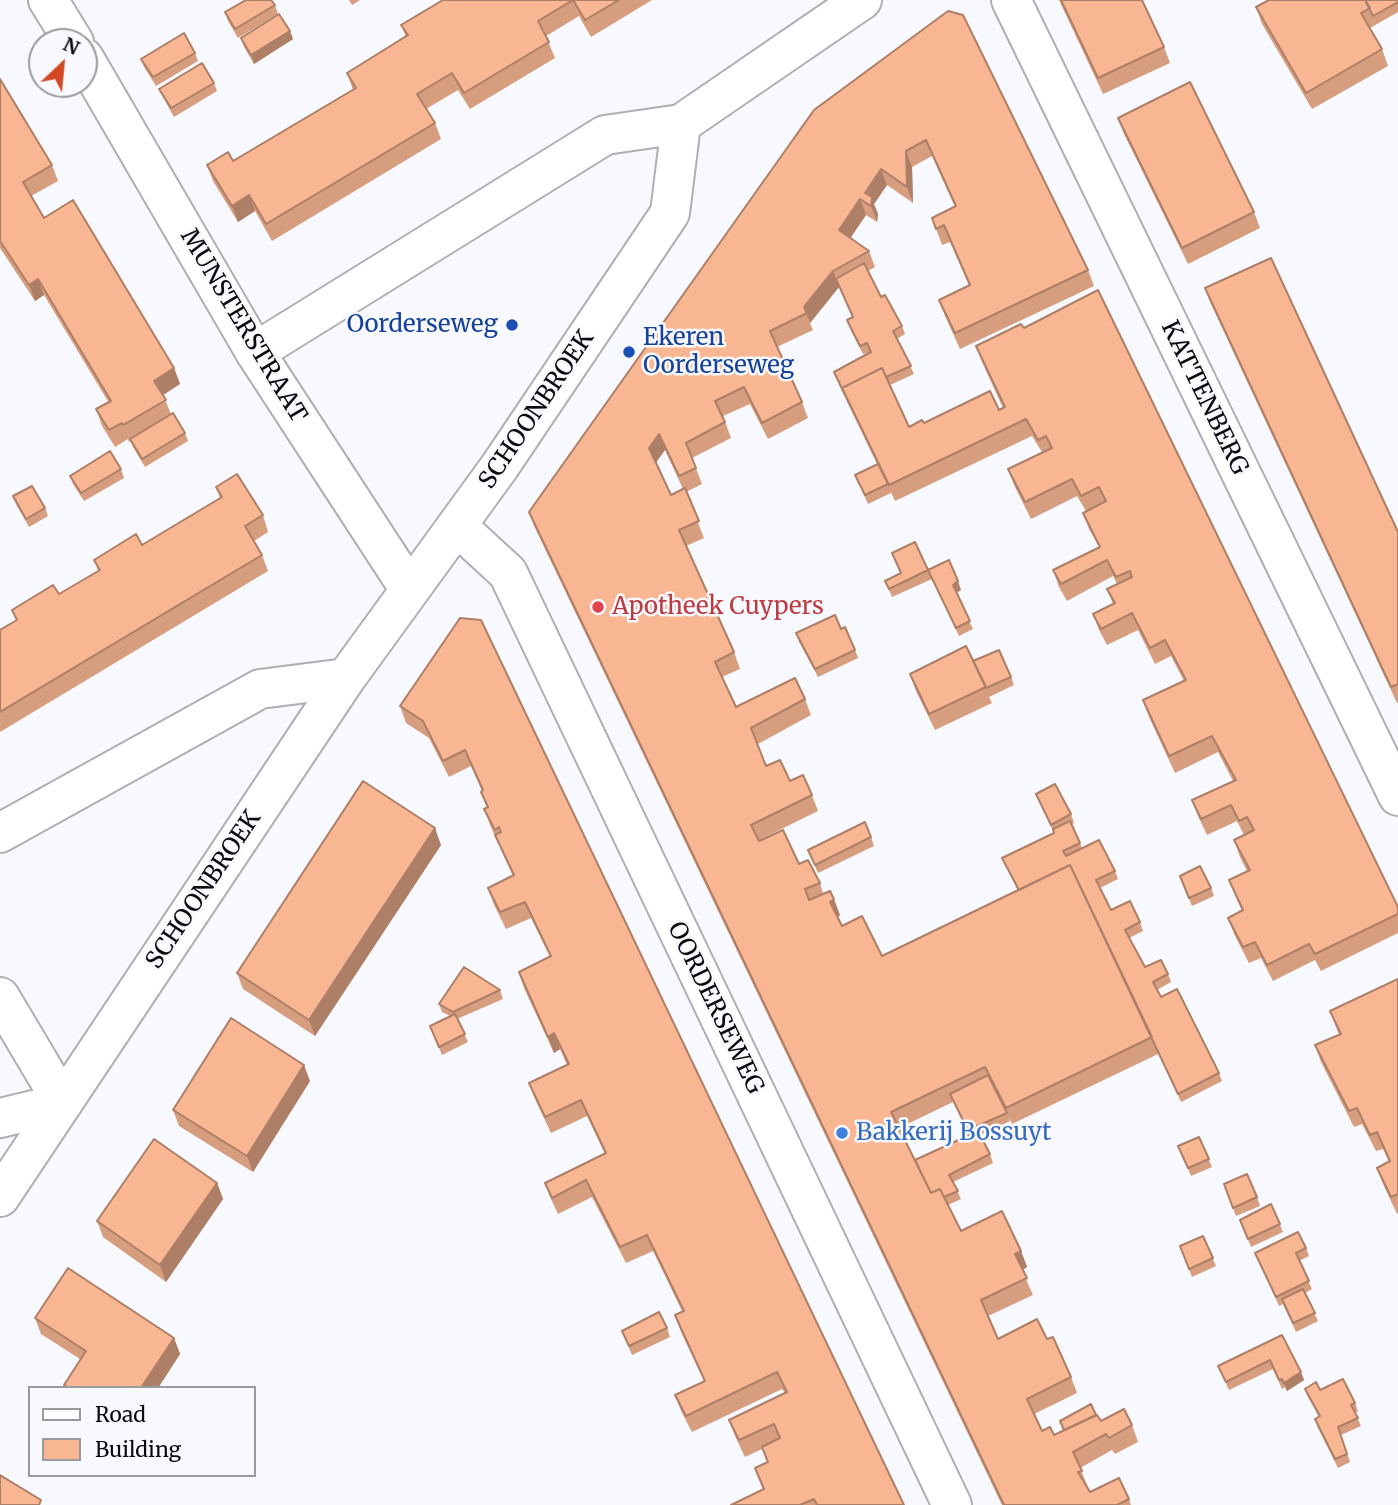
<!DOCTYPE html>
<style>
body{margin:0}
#map{position:relative;width:1398px;height:1505px;overflow:hidden;background:#f8f9fe;font-family:Merriweather,serif}
canvas{display:block}
.legend{position:absolute;left:28px;top:1386px;width:228px;height:91px;box-sizing:border-box;background:#f8f9fe;border:2px solid #999a9e;margin:0;padding:9px 12px;list-style:none;font-size:21px;color:#0b0b0d}
.legend li{display:flex;align-items:center;gap:14px;height:35px}
.legend b{width:35px;border:2px solid #999a9e}
.north{position:absolute;left:28px;top:28px;width:70px;height:70px;box-sizing:border-box;background:#f8f9fe;border:2px solid #999a9e;border-radius:50%;rotate:26deg;font-size:19px;font-weight:700;line-height:28px;text-align:center;color:#0b0b0d}
.north::after{content:'';display:block;margin:auto;width:24px;height:32px;background:#d34926;clip-path:polygon(50% 0,100% 100%,50% 72%,0 100%)}
</style>
<div id="map">
<canvas width="1398" height="1505"></canvas>
<ul class="legend">
<li><b style="height:9px;background:#fff"></b>Road</li>
<li><b style="height:19px;background:#f9b693"></b>Building</li>
</ul>
<div class="north">N</div>
</div>
<script>
const context = document.querySelector('canvas').getContext('2d');
context.lineJoin = 'round';
function stroke(path, color, width, dash) { context.strokeStyle = color; context.lineWidth = width; context.lineCap = dash ? 'butt' : 'round'; context.setLineDash(dash || []); context.stroke(path); }
function fill(path, color) { context.fillStyle = color; context.fill(path, 'evenodd'); }
function write(font, color, halo, rows, align = 'center') {
  context.font = font + ' Merriweather,serif'; context.lineWidth = 5; context.setLineDash([]); context.textBaseline = 'middle'; context.strokeStyle = halo; context.fillStyle = color; for (const [text, x, y, turn = 0] of rows) {
    context.save(); context.translate(x, y); context.rotate((+turn || 0) * Math.PI / 180); context.textAlign = isNaN(turn) ? turn : align; if (halo) context.strokeText(text, 0, 0); context.fillText(text, 0, 0); context.restore();
  }
}
const minor = new Path2D(`
 M48 0 74 42
 M1011 0 1398 796
 M84 58 255 352 410 590
 M255 352 605 135 681 124
 M457 526 508 573 952 1505
 M0 833 260 689 346 678
 M0 997 63 1103 0 1118
 M0 1197 346 678 500 466 670 213 681 124 862 0`);
stroke(minor, '#adafb4', 42);
stroke(minor, '#fff', 38);
fill(new Path2D(`
 M349 0H360L352 5Z
 M443 0H652L591 37 579 16 546 36 555 58 470 109 458 90 426 109 435 123 441 139 272 241 255 211 238 222 213 181 207 165 233 161 353 90 347 73 406 37 401 25Z
 M1059 0H1142L1164 47 1170 63 1103 94Z
 M1398 0V12L1370 28 1382 49 1388 66 1312 109 1262 24 1256 7Z
 M275 5 278 14 238 38 228 21 225 12Z
 M948 11 1088 270 1094 286 960 349 945 316 939 300 969 285 950 242 942 245 932 218 955 207 932 156 912 167 913 203 887 185 874 204 878 214 877 222 866 215 850 238 869 251 875 267 868 271 881 297 902 326 905 334 897 339 914 374 890 385 909 427 999 410 1003 408 982 362 976 346 1024 328 1398 907V933L1321 971 1315 960 1273 981 1261 958 1249 963 1234 934 1228 918 1242 911 1229 880 1247 871 1240 857 1234 840 1244 835 1237 821 1207 835 1198 816 1192 800 1233 781 1218 752 1175 773 1149 717 1143 700 1184 681 1171 656 1155 664 1138 630 1107 645 1099 630 1093 614 1113 604 1107 589 1117 584 1113 576 1067 601 1059 587 1053 570 1099 547 1089 529 1083 513 1086 511 1077 496 1031 519 1014 485 1008 469 1042 452 1032 436 895 501 890 490 891 493 868 504 855 475 877 464 848 404 834 372 870 352 863 354 850 329 847 320 853 317 839 287 810 323 813 330 777 347 802 402 808 418 768 439 750 404 723 416 731 438 692 458 702 484 686 492 704 538 686 546 734 652 740 669 722 677 736 707 805 699 811 715 758 744 766 766 812 795 818 811 759 840 799 864 820 883 823 893 840 915 838 917 842 926 882 956 1018 891 1002 858 1054 833 1036 794 1071 814 1074 823 1072 824 1082 848 1115 871 1118 879 1100 888 1111 910 1140 922 1143 931 1129 938 1145 967 1168 974 1171 982 1157 990 1161 997 1219 1073 1222 1081 1181 1102 1156 1048 1158 1054 1012 1124 1009 1117 1010 1121 980 1135 990 1154 993 1163 953 1182 961 1199 948 1205 961 1231 1021 1251 1027 1267 1022 1270 1033 1295 988 1316 998 1339H1047L1071 1377 1077 1393 1034 1414 1042 1431 1054 1435 1063 1431 1060 1421 1096 1415 1101 1421 1132 1425 1138 1442 1115 1454 1112 1450 1080 1468 1090 1492 1129 1499 1131 1505H1002L535 528 529 512ZM665 450 683 489 671 495 656 462ZM953 1102 969 1135 915 1160 899 1128Z
 M290 31 293 39 254 64 244 47 241 38Z
 M195 53 198 61 156 86 144 67 141 59Z
 M0 79 52 165 58 181 31 196 44 218 174 368 180 384 163 395 171 414 185 433 188 441 145 467 133 447 131 441 129 442 128 439 115 447 102 426 96 409 109 403 44 295 35 301 0 248Z
 M214 83 217 91 174 117 163 97 159 89Z
 M1118 118 1254 212 1260 228 1188 264 1124 134Z
 M1205 288 1398 532V703H1397L1211 304Z
 M121 469 124 478 84 501 73 484 70 476Z
 M216 487 263 515 268 532 254 541 262 555 268 571 0 732V630L16 620 12 610 59 594 98 571 94 560 142 545 220 498Z
 M13 496 45 508 48 516 29 527 16 504Z
 M928 570 961 590 956 593 973 629 959 636 932 579 892 597 885 581Z
 M460 618 904 1505H731L763 1490 755 1468 767 1463 762 1449 745 1457 735 1436 729 1420 785 1393 782 1389 692 1432 681 1411 675 1395 704 1381 681 1332 675 1315 682 1311 653 1251 626 1263 592 1197 558 1214 551 1199 545 1183 605 1154 587 1116 551 1133 535 1099 529 1083 567 1065 560 1049 554 1053 524 988 519 972 550 957 531 918 506 929 494 905 488 888 513 876 490 825 484 809 487 808 481 792 482 791 471 766 449 777 429 738 406 723 400 706Z
 M841 629 855 650 858 658 818 677 799 642 796 633Z
 M973 661 1011 677 1014 685 989 697 992 703 935 730 916 691 910 674Z
 M871 837 874 846 818 873 808 850Z
 M441 845 315 1036 243 989 237 973Z
 M1180 876 1211 888 1214 896 1192 906Z
 M1398 979V1213L1397 1214 1383 1184 1377 1168 1389 1162 1383 1149 1376 1151 1362 1124 1354 1127 1321 1062 1315 1045 1339 1035 1330 1011Z
 M500 990 503 999 457 1019 468 1042 442 1055 430 1026 450 1016 442 1012 439 1004Z
 M310 1081 253 1172 179 1126 173 1110Z
 M1199 1137 1212 1167 1191 1176 1178 1146Z
 M217 1183 223 1199 166 1282 103 1237 97 1221Z
 M1224 1184 1257 1197 1260 1206 1236 1216Z
 M1271 1204 1283 1232 1251 1247 1240 1220Z
 M1203 1236 1216 1266 1192 1277 1180 1246Z
 M1306 1248 1309 1256 1299 1261 1312 1289 1305 1293 1318 1321 1296 1332 1283 1304 1279 1306 1255 1253Z
 M35 1318 174 1338 180 1354 158 1388H65L64 1385 80 1359 41 1334Z
 M667 1328 670 1337 632 1355 622 1331Z
 M1282 1335 1304 1380 1287 1391 1285 1387 1282 1389 1273 1369 1229 1390 1218 1366Z
 M1305 1389 1320 1390 1355 1403 1358 1411 1355 1413 1361 1426 1341 1435 1350 1462 1338 1468 1318 1428 1315 1419 1319 1417 1308 1397Z`), '#d69d7e');
fill(new Path2D(`
 M290 31 293 39 254 64 251 55Z
 M906 151 912 167 913 203 907 187Z
 M881 169 887 185 874 204 878 214 877 222 871 206 865 193Z
 M249 195 255 211 238 222 232 206Z
 M860 199 866 215 845 246 839 230Z
 M833 271 839 287 810 323 804 307Z
 M38 279 44 295 35 301 29 285Z
 M174 368 180 384 160 397 154 381Z
 M659 434 665 450 655 464 649 448Z
 M958 581 961 590 956 593 953 585Z
 M435 828 441 845 315 1036 309 1020Z
 M834 899 840 915 836 918 830 902Z
 M554 1033 560 1049 554 1053 548 1037Z
 M304 1065 310 1081 253 1172 247 1156Z
 M217 1183 223 1199 166 1282 160 1265Z
 M1021 1251 1027 1267 1021 1271 1015 1254Z
 M174 1338 180 1354 158 1388H141Z
 M1301 1372 1304 1380 1287 1391 1284 1383Z`), '#ae7f67');
const building = new Path2D(`
 M246 0H271L275 5 235 29 225 12Z
 M443 0H573L538 21 549 42 464 93 452 73 417 94 435 123 266 224 249 195 232 206 207 165 228 152 233 161 356 88 347 73 408 35 401 25Z
 M573 0H619L585 20Z
 M1061 0H1142L1164 47 1098 78Z
 M1269 0H1365L1370 8 1361 13 1382 49 1306 93 1256 7Z
 M1365 0H1398V2L1373 16Z
 M948 11 963 15 1088 270 955 333 939 300 970 285 944 225 936 229 932 218 956 206 926 140 906 151 907 187 881 169 865 193 872 197 871 206 860 199 839 230 869 251 833 271 804 307 807 313 770 331 802 402 762 423 744 387 715 401 725 422 686 443 696 468 679 476 659 434 649 448 671 495 685 488 699 521 679 530 734 652 715 662 736 707 795 678 805 699 751 728 766 766 780 760 790 781 803 775 812 795 751 825 759 841 783 830 799 864 808 860 820 883 805 889 809 900 830 891 834 899 830 902 842 926 862 916 882 956 1070 865 1152 1037 1006 1108 985 1067 891 1112 931 1193 940 1189 961 1231 1002 1211 1021 1251 1015 1254 1027 1278 981 1300 998 1339 1037 1319 1047 1339 1053 1337 1071 1377 1027 1399 1042 1431 1050 1427 1054 1435 1097 1415 1101 1421 1124 1409 1132 1425 1109 1438 1106 1434 1073 1452 1082 1471 1078 1472 1090 1492 1119 1478 1129 1499 1117 1505H1004L529 512 814 110Z
 M279 14 290 31 251 55 241 38Z
 M184 33 195 53 153 77 141 59Z
 M202 63 214 83 171 108 159 89Z
 M0 79 52 165 23 182 44 218 73 200 174 368 154 381 166 400 123 425 122 423 109 430 96 409 111 401 38 279 29 285 0 241Z
 M1190 82 1254 212 1182 248 1118 118Z
 M1271 258 1398 532V684L1391 687 1205 288Z
 M864 263 881 297 885 295 902 326 893 331 911 366 886 377 882 368 842 388 845 395 834 372 871 352 867 343 860 346 847 320 853 317 836 279Z
 M1098 290 1398 907V914L1315 954 1309 944 1267 965 1255 942 1243 947 1228 918 1243 910 1229 880 1250 870 1234 840 1254 830 1247 817 1239 821 1231 805 1201 819 1192 800 1236 780 1212 736 1169 756 1143 700 1186 680 1165 640 1150 648 1132 613 1101 629 1093 614 1115 603 1107 589 1132 577 1130 571 1116 577 1107 560 1061 584 1053 570 1100 547 1083 513 1106 501 1099 487 1081 496 1072 479 1025 502 1008 469 1052 448 1046 436 1038 440 1026 419 889 485 842 388 882 368 909 427 922 420 924 423 990 391 999 410 1005 407 976 346 1021 324 1024 328Z
 M173 413 185 433 142 459 130 439Z
 M110 451 121 469 81 493 70 476Z
 M878 464 888 484 865 495 855 475Z
 M237 474 263 515 245 526 262 555 0 712V630L17 620 12 610 53 585 59 594 100 570 94 560 136 534 142 545 222 497 216 487Z
 M32 486 45 508 26 519 13 496Z
 M915 542 928 570 889 589 885 581 901 573 892 553Z
 M949 560 958 581 953 585 970 621 956 628 928 570Z
 M835 615 841 629 845 627 855 650 815 669 796 633Z
 M460 618 481 620 904 1505H817L814 1499 800 1505H731L764 1489 755 1468 768 1462 762 1447 780 1438 774 1424 739 1440 729 1420 787 1392 777 1372 686 1416 675 1395 705 1381 675 1315 684 1311 647 1235 620 1247 586 1180 552 1198 545 1183 606 1153 581 1100 545 1117 529 1083 569 1064 554 1033 548 1037 519 972 551 956 525 902 500 912 488 888 514 875 495 835 501 832 499 827 495 830 484 809 488 807 481 792 483 790 465 750 443 761 423 721 400 706Z
 M966 646 986 687 929 714 910 674Z
 M999 650 1011 677 986 688 973 661Z
 M363 781 435 828 309 1020 237 973Z
 M1055 784 1071 814 1051 825 1036 794Z
 M1070 821 1080 843 1063 851 1066 856 1099 840 1115 871 1096 880 1111 910 1130 901 1140 922 1125 930 1145 967 1161 960 1168 974 1153 982 1161 997 1177 989 1219 1073 1178 1094 1070 865 1019 890 1002 858 1054 833 1053 829Z
 M865 822 871 837 815 865 808 850Z
 M1200 866 1211 888 1189 898 1180 876Z
 M464 967 500 990 453 1012 439 1004Z
 M1398 979V1194L1391 1197 1377 1168 1390 1161 1377 1132 1370 1135 1357 1108 1349 1111 1315 1045 1341 1034 1330 1011Z
 M455 1014 465 1034 439 1047 430 1026Z
 M231 1018 304 1065 247 1156 173 1110Z
 M988 1075 1007 1113 968 1130 950 1094Z
 M978 1131 990 1154 949 1175 958 1191 944 1197 940 1189 931 1193 915 1160Z
 M1199 1137 1209 1159 1188 1168 1178 1146Z
 M154 1139 217 1183 160 1265 97 1221Z
 M1247 1174 1257 1197 1233 1208 1224 1184Z
 M1271 1204 1280 1224 1248 1239 1240 1220Z
 M1298 1232 1306 1248 1296 1253 1309 1281 1276 1297 1255 1253Z
 M1203 1236 1213 1258 1189 1269 1180 1246Z
 M68 1268 174 1338 141 1388H69L64 1385 86 1351 35 1318Z
 M1303 1289 1315 1313 1293 1323 1282 1299Z
 M659 1312 667 1328 629 1346 622 1331Z
 M1282 1335 1301 1372 1284 1383 1282 1379 1279 1380 1270 1360 1226 1382 1218 1366Z
 M1343 1379 1355 1403 1351 1405 1358 1418 1338 1427 1347 1454 1335 1459 1315 1419 1320 1416 1305 1389 1316 1382 1320 1390Z
 M1091 1404 1096 1415 1064 1430 1060 1421Z
 M0 1475 41 1500 39 1505H0Z`);
fill(building, '#f9b693');
stroke(building, '#ae7f67', 2);
for (const [x, y, r, color] of [
 [512,325,7,"#1a4fb4"],
 [629,352,7,"#1a4fb4"],
 [598,607,7,"#e0444e"],
 [842,1133,7,"#3f7fe0"]
]) { const dot = new Path2D(); dot.arc(x, y, r, 0, 2 * Math.PI); context.fillStyle = color; context.fill(dot); stroke(dot, '#f8f9fe', 2.5); }
write('24px', '#164399', '#f8f9fe', [
 ["Oorderseweg",498,325],
 ["Ekeren",643,338,"left"],
 ["Oorderseweg",643,366,"left"]
], 'right');
write('24px', '#0b0b0d', '#f8f9fe', [
 ["MUNSTERSTRAAT",243,326,59],
 ["KATTENBERG",1204,398,64],
 ["SCHOONBROEK",537,410,-56],
 ["SCHOONBROEK",204,890,-56],
 ["OORDERSEWEG",715,1008,64]
]);
write('24px', '#be3a42', '#f8f9fe', [
 ["Apotheek Cuypers",612,607]
], 'left');
write('24px', '#366cbe', '#f8f9fe', [
 ["Bakkerij Bossuyt",856,1133]
], 'left');
</script>
